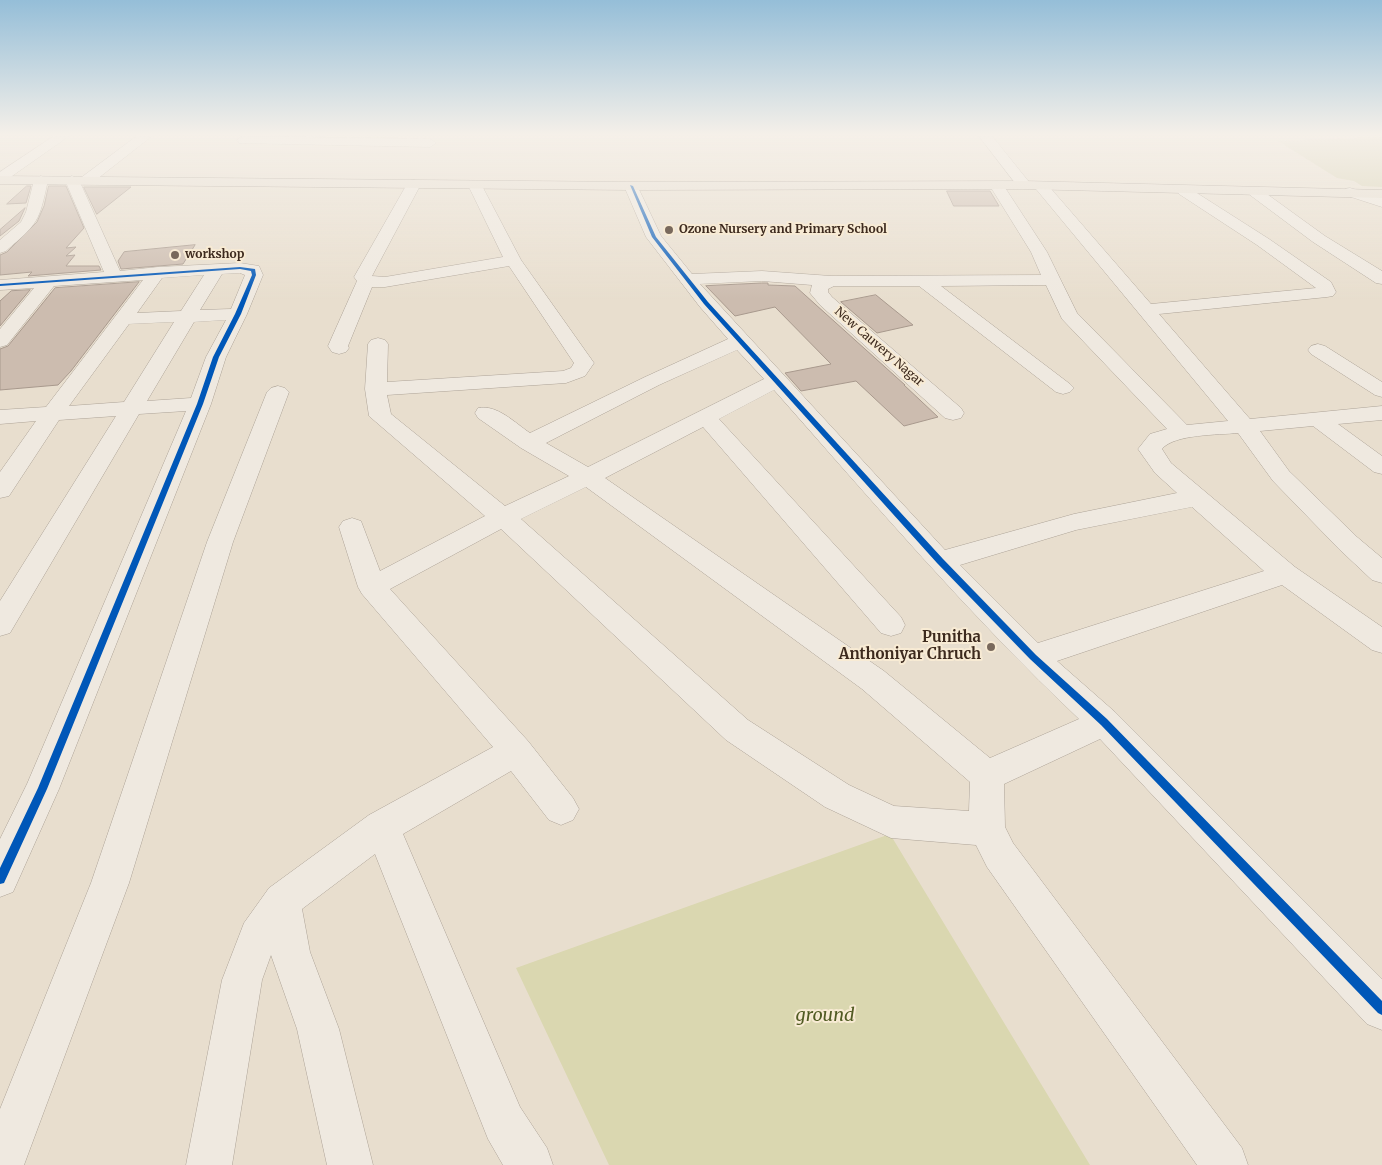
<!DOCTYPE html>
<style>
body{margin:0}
canvas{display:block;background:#e8dece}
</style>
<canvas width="1382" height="1165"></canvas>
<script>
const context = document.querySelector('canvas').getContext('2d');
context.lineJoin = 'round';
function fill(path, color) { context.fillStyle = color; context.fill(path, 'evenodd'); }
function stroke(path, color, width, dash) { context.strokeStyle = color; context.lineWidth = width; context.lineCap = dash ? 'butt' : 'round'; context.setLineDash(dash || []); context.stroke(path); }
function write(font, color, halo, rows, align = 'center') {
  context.font = font + ' Merriweather,serif'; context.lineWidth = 4; context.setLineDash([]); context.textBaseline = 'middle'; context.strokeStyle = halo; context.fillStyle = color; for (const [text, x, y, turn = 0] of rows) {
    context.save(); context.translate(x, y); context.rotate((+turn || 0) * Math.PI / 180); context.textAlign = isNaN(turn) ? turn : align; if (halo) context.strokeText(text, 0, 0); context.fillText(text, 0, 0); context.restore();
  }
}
fill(new Path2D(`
 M890 834 1090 1165H609L516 968Z`), '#dad7b0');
fill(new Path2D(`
 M1382 137V187L1362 186 1354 181 1337 178 1278 141Z`), '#d4d0af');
const building = new Path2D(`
 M27 186H31L26 203 7 204Z
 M49 186H66L84 228 66 248 76 247 66 256 75 255 66 266H99L101 270 28 276 32 272 0 275V255L7 252 37 222 44 206Z
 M84 187H131L97 214Z
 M947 191H990L999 206H954Z
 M25 208 19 221 0 236V230Z
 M195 245 183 264 121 269 118 261 124 252Z
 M139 282 71 371 58 385 0 390V349L8 346 55 288Z
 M762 283H768V285L795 286 905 385H904L938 417 904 426 856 381 801 391 785 373 831 364 775 307 735 316 706 286Z
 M30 290 0 326V301L11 291Z
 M876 295 887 304 913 325 877 333 841 302Z`);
fill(building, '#ccbcaf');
stroke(building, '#a8998d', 1);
const minor = new Path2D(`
 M54 136H69L5 181 0 182V172Z
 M137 136H152L92 183H82L80 180 82 177Z
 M243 136 430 139 436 143 430 147 239 143 237 140Z
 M979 136H992L1029 182 1031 185 1029 188H1019Z
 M41 176 48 180C39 223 38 223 6 251L0 253V240L21 222 26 212 34 180Z
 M72 176 79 180 120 271 158 267 240 263 259 266 263 275 247 314 226 357 211 404 59 789 13 892 0 897V839L27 784 186 411 139 414 10 633 0 636V601L116 416 59 420 9 496 0 498V472L36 421 0 424V410L46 407 143 280 54 286 7 345 0 347V329L34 288 0 290V280L104 272 65 180ZM240 273 245 275 231 309 200 310 222 274ZM204 275 181 311 137 313 162 278ZM226 320 206 357 191 398 147 401 194 322ZM174 322 124 402 69 406 129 324Z
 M414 180 419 181 421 184 372 276 385 277 503 257 468 185 470 182H480L521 260 594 363 585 376 566 383 387 395 391 414 505 506 569 476 521 448 478 418 475 413 478 408C497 404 515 423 530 433L645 377 728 339 700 307 646 237 624 186 626 183H636L661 236 692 274 762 271 831 276 1041 275 1031 252 990 186 992 183H1002L1047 252 1077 313 1187 425 1228 421 1036 189 1034 186 1036 183H1046L1151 304 1316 288 1257 245 1179 194 1177 191 1179 188H1189L1269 239 1331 282 1336 292 1333 296 1327 297 1159 314 1250 419 1382 406V420L1338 424 1382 456V474L1374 472 1313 426 1260 431 1289 471 1357 537 1382 558V583L1372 580 1339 549 1273 481 1238 433C1219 435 1174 434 1162 449L1171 463 1295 567 1382 627V653L1372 650 1282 585 1057 661 1115 712 1382 979V1030L1367 1024 1100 739 1004 784 1005 827 1013 843 1242 1148 1248 1165H1197L987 867 976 845 891 838 825 807 726 740 501 529 390 589 528 741 573 798 579 809 573 820 561 825 549 820 511 771 403 834 520 1107 547 1148 553 1165H503L488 1139 375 854 302 909 310 952 339 1029 373 1165H327L297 1029 271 955 262 980 232 1165H186L222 980 244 923 269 888 369 815 493 747 362 594 358 587 339 527 343 521 352 518 361 521 380 571 485 516 369 416 365 389 368 344 371 340 378 338 385 340 388 344 387 382 563 371 571 368 574 363 509 266 385 287H372L348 346 349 348 346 352 339 354 332 352 328 346 357 281 354 277 407 184 409 181ZM762 281 812 285 810 293 820 305 945 418 953 420 961 418 964 413 961 408 832 297 828 292V289L834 286H919L1056 392 1063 394 1070 392 1074 388 1070 384 941 286 1046 285 1062 319 1167 429 1150 434 1138 449 1155 473 1177 493 1074 514 945 550 700 284ZM737 350 764 379 588 467 546 443 659 385ZM774 390C873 502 970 616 1079 719L990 758 884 671 605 478 703 427 881 633 891 636 901 633 905 625 901 617 719 419ZM586 487 862 689 970 782 969 811 894 806 849 785 748 720 521 519ZM1192 507 1264 571 1038 643 960 565 1076 530Z
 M1255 188 1260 189 1325 236 1382 271V284L1376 283 1313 242 1250 195 1248 192 1250 189Z
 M1350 188 1382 198V207L1345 195 1343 192 1345 189Z
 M1318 344 1325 346 1382 382V397L1375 395 1311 354 1308 350 1311 346Z
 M278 386 285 388 289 392 233 542 129 883 24 1165H0V1109L91 883 207 542 267 392 271 388Z`);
const major = new Path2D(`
 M0 176 631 182 1024 181 1382 190V198L1024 189 631 190 0 184Z`);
stroke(minor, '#ada397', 1);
stroke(major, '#93897e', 1);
fill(minor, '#efe9e0');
fill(major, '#e6ded1');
fill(new Path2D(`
 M630 185 633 186 656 237 708 302 943 559 1036 655 1107 719 1382 1001V1015L1378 1013 1101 725 1030 659 937 563 704 304 652 237Z
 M240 267 255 269 256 275 241 314 219 357 203 404 47 789 4 883 0 884V868L38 788 197 404 213 357 235 314 252 275 251 271 240 269 0 286V284Z`), '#0057b8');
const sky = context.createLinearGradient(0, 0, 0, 299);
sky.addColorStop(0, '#95bed8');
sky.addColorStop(0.45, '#f5f0e9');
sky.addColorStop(1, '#f5f0e900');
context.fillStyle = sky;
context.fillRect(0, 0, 1382, 299);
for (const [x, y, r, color] of [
 [669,230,5,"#79695c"],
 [175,255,5,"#79695c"],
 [991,647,5,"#79695c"]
]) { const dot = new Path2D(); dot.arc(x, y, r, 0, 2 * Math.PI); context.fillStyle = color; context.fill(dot); stroke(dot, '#f8ebd4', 2); }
write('bold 12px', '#3d2a1e', '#f8ebd4', [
 ["Ozone Nursery and Primary School",679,230],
 ["workshop",185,255]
], 'left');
write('12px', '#3d2a1e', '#f8ebd4', [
 ["New Cauvery Nagar",879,347,41]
]);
write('bold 15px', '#3d2a1e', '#f8ebd4', [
 ["Punitha",981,638],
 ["Anthoniyar Chruch",981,655]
], 'right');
write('italic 18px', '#515b23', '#f8ebd4', [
 ["ground",825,1016]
]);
</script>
